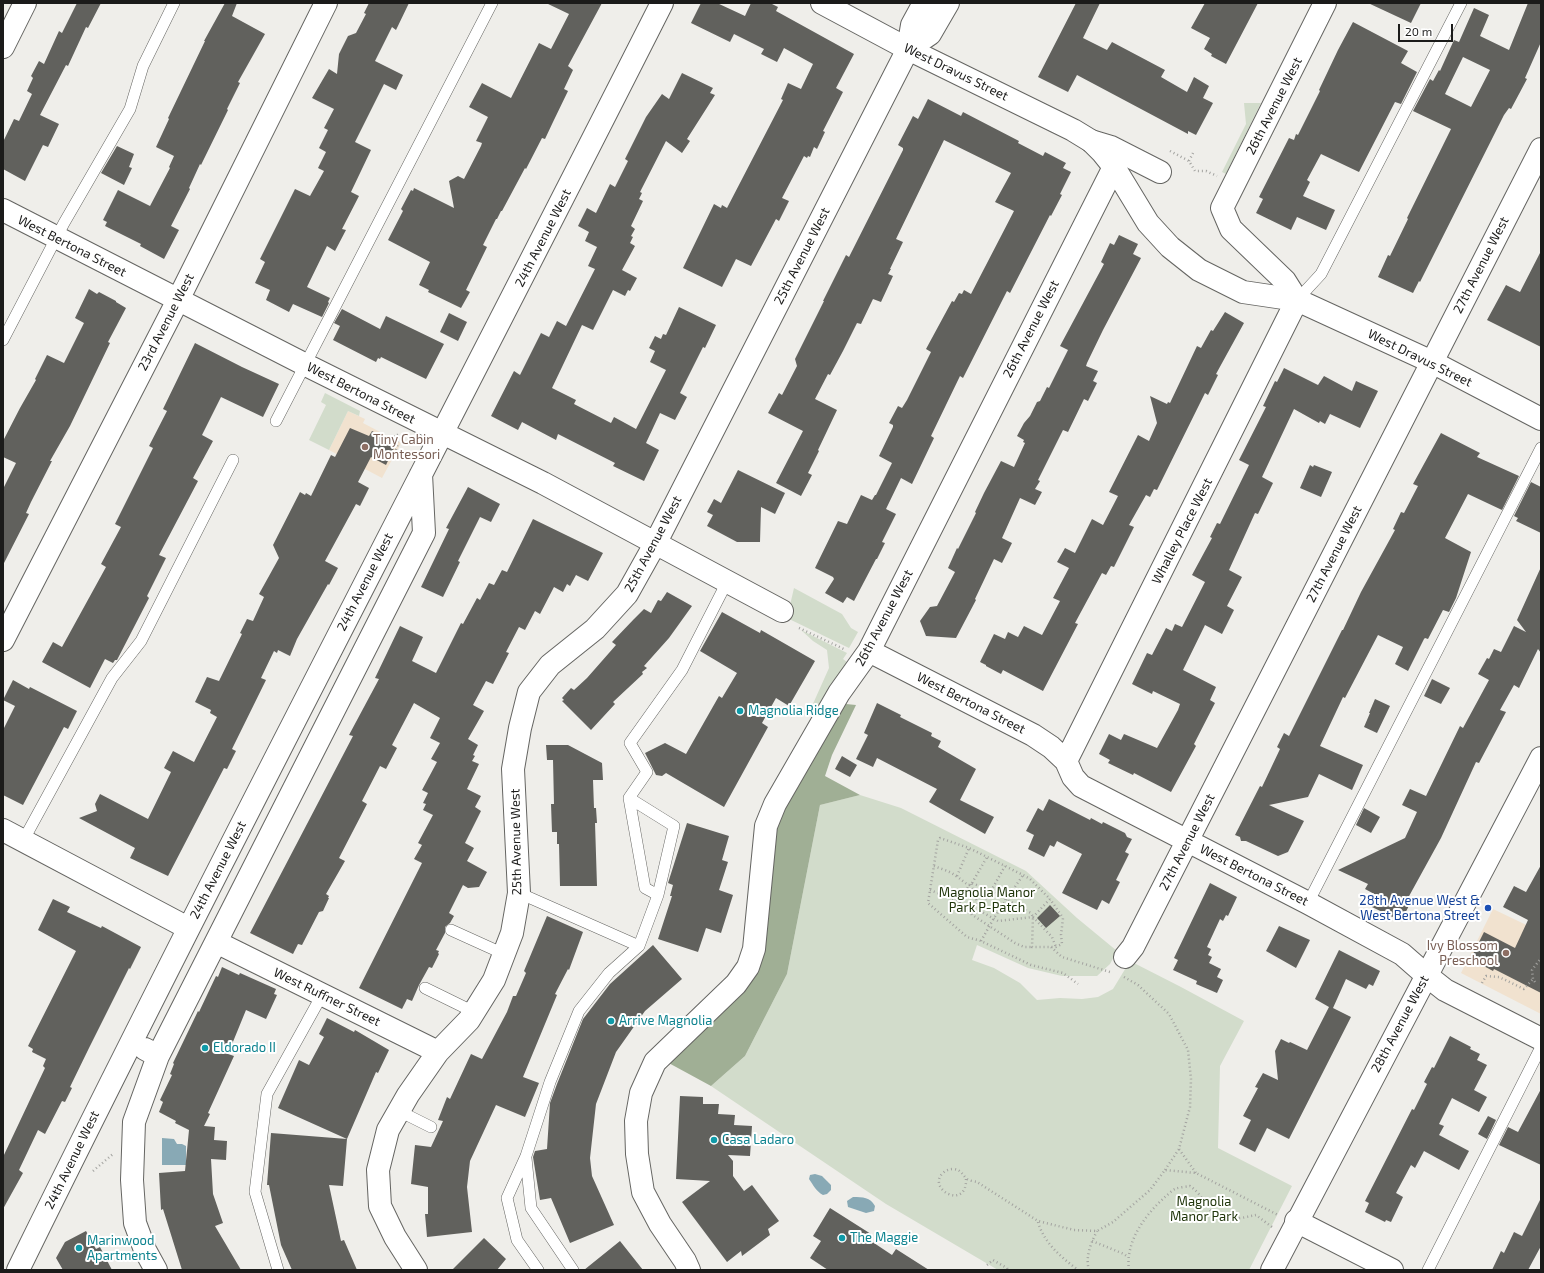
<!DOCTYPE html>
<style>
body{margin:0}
#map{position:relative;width:1544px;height:1273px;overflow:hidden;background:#efeeea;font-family:"Exo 2",sans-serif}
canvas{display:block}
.frame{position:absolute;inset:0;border:4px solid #1b1b1a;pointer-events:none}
.scale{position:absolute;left:1398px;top:24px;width:55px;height:18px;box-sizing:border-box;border:2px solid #1b1b1a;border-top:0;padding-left:5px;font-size:12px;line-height:14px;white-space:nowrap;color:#1b1b1a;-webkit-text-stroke:3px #fff;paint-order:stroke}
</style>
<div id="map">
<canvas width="1544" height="1273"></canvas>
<div class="frame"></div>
<div class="scale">20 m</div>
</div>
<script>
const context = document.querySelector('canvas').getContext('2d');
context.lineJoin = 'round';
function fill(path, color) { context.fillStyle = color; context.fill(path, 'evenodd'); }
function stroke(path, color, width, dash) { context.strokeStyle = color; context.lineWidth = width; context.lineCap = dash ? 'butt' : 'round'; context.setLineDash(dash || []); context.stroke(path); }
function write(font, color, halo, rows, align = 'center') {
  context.font = font + ' "Exo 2",sans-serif'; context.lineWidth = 4; context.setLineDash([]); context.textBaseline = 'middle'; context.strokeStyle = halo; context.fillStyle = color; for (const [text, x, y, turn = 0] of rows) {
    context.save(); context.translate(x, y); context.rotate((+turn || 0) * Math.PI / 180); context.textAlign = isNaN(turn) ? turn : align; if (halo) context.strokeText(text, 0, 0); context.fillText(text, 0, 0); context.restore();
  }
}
fill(new Path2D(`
 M348 411 365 419 363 423 401 443 382 478 329 450Z
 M1493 909 1541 932V1014L1461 973Z`), '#f1e2cf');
fill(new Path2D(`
 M1244 103H1261L1226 174 1222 172 1246 124Z
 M325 393 360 411 359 416 348 411 329 450 309 440 326 405 321 402Z
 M794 588 842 614 851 628 858 632 849 648 787 618Z
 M801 630 847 653 843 659 847 662 820 712 812 706 829 668 827 650 813 641Z
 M860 795 901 808 1026 871 1077 918 1117 951 1110 964 1097 976H1062L1028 968 977 945 972 960 994 968 1020 983 1037 1000 1060 998 1082 999 1098 997 1113 989 1130 961 1181 987 1244 1021 1220 1066 1218 1148 1292 1186 1249 1270H998L886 1204 711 1086 745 1056 787 974 820 805Z`), '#d2dccb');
fill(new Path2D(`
 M846 704 856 705 832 755 825 776 860 795 820 805 787 974 745 1056 711 1086 665 1061 731 981 749 948 771 814 818 733Z`), '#a0af95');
fill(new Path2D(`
 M162 1138 174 1139 177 1144H182L186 1146V1165H162Z
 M815 1174 822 1176 831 1185V1190L827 1194 823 1195C817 1192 813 1185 809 1179L810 1175Z
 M853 1197C863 1197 870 1197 875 1206L874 1211 866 1213 848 1207 847 1201Z`), '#88a9b5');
fill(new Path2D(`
 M77 3H101L88 28 86 27 68 66 66 65 40 115 59 124 48 147 43 145 25 181 3 169V142L14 119 19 121 32 94 27 91 33 78 31 76 39 61 44 64 59 31 62 33Z
 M225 3H237L232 16 265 34 238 82 240 83 227 109 228 110 201 165 200 164 189 188 190 189 171 226 179 230 164 259 140 246 141 244 105 226 107 222 103 220 118 190 150 206 170 168 169 167 174 156 156 147 169 119 168 118 205 41H204Z
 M369 3H409L396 30 392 27 375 61 403 75 396 90 384 84 355 142 371 150 351 192 359 196 342 229 346 230 335 251 327 246 307 287 330 298 328 302 329 303 322 317 293 304 289 312 266 300 270 290 255 283 265 262 260 259 295 189 310 196 324 171 318 168 326 152 319 148 328 130 324 128 334 109 312 98 329 69 337 74 339 54 348 36 356 33 366 14 364 13Z
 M546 3H602L568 66 573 70 564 89 568 91 553 122 545 139 542 138 526 169 525 168 502 211H501L497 219H496L483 245 487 247 466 290 470 292 461 308 428 292 429 290 419 285 430 262 388 240 403 211 401 209 411 190 413 191 414 188 454 208 449 181 458 176 464 179 481 146 482 143 476 141 488 117 469 107 482 83 511 98 539 43 551 49 569 14Z
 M701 3H717L745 16 751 3H770L778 7 776 11 854 54 836 88 843 92 823 131 825 132 817 149 814 147 810 157 808 156 807 158 804 156 782 198 789 201 779 221 776 219 751 266 736 259 722 287 683 268 714 204 721 208 722 205 727 208 783 100 781 99 788 83 801 89 813 64 784 48 777 62 761 54 764 49 734 34 730 42 691 23Z
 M1076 3H1100L1083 38 1107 50 1112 42 1165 70 1161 77 1187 92 1194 77 1209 86 1203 98 1213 103 1196 135 1188 131V134L1077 75 1068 92 1038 77Z
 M1205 3H1258L1226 64 1211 56 1212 54 1204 49 1210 38 1191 28Z
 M1368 3H1421L1411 23Z
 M1528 3H1541V42L1525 78 1527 79 1511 109 1509 108 1504 115 1420 282 1419 281 1413 293 1378 277 1388 255 1390 256 1408 219 1407 218 1451 129 1413 111 1430 79 1433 81 1439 70 1440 71 1454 40 1459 42 1474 8 1489 15 1480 36 1509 50ZM1463 57 1490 70 1471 107 1445 94Z
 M1353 22 1408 51 1401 63 1417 72 1401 104 1395 102 1359 172 1321 154 1307 180 1310 182 1303 196 1335 210 1326 230 1297 217 1291 230 1256 213 1263 199 1259 197 1289 138 1294 140 1296 134 1298 135 1320 91 1319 90 1338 50Z
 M682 73 713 88 710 93 715 95 687 139 690 141 682 153 666 141 640 192 642 193 639 199 643 201 631 226 635 229 631 236 633 237 630 243 635 246 622 270 637 278 630 291 628 290 625 296 613 290 593 330 582 325 552 388 576 400 574 404 611 423 614 417 636 429 666 370 650 362 655 351 649 348 655 336 661 339 663 334 666 335 679 307 716 325 705 348 703 347 680 393 687 397 675 420 660 413 646 443 659 450 644 481 613 466 615 463 558 434 556 440 522 422 518 430 491 416 514 371 520 375 541 333 549 337 557 321 566 326 595 269 588 266 597 247 585 241 589 232 578 226 587 208 596 213 610 184 615 187 628 161 625 159 646 117 662 94 669 99Z
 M928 99 961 116 963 112 1019 141 1018 143 1043 156 1045 152 1066 163 1063 168 1071 172 1060 194 1062 195 1051 216 1050 215 1010 293 1007 291 963 378 960 376 931 436 934 438 912 484 901 478 886 509 896 514 882 542 885 543 877 559H876L854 601 847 597 843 603 825 593 834 579 833 577 815 568 838 521 847 524 861 495 872 500 875 495H876L892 463 879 456 893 427V425L889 423 898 406 902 408 907 400 931 352 926 349 952 301 954 302 959 293 962 294 964 290 971 294 1014 211 995 202 1011 173 944 140 896 239 903 242 890 269H891L888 274 893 276 881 302 873 299 861 324 857 323 843 351 830 375 828 374 815 399 837 410 818 450 819 451 808 473 812 475 801 496 776 483 803 431 768 413 779 393 782 395 797 366 795 359 824 301H823L846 255 849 257 903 150V148L898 145 913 116 918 119Z
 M117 146 134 154 129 167 132 168 124 185 101 173Z
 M1119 235 1138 244 1133 254 1141 258 1103 330 1087 363 1086 366 1098 371 1093 381 1097 383 1088 401 1084 399 1068 432 1063 430 1038 480 1040 481 1035 489 1042 492 1035 505 1020 498 1002 538 1012 543 1002 563 994 559 975 599 976 600 956 638 926 636 920 621 930 607 937 606 955 572 948 568 957 548 958 549 976 513 975 512 984 493 1001 461 1014 467 1025 443 1023 442 1024 440 1017 436 1024 423 1030 416 1037 402 1040 401 1047 387 1049 388 1068 350 1060 346 1104 264 1101 262 1110 243 1114 245Z
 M1541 251V347L1487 320 1506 285 1520 292Z
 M89 289 97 294 99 292 116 301V302L126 308 108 342 110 343 70 426 50 461H52L31 502 26 513 29 514 3 565V489L16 463 3 457V441L20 408 36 380 35 379 47 355 64 363 84 323 75 318Z
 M342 309 380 329 386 316 444 344 426 379 381 357 380 359 378 358 376 362 333 340 340 326 334 323Z
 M1225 312 1244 323 1216 374 1218 375 1208 395 1205 393 1157 490 1154 489 1150 497 1146 495 1129 525 1134 527 1114 567 1111 566 1106 575 1102 573 1075 623 1078 624 1043 691 1003 670 1001 674 986 666V665L980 662 994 634 1005 639 1008 632 1018 637 1024 626 1042 635 1060 601 1053 598 1069 568 1057 562 1065 548 1075 553 1092 519 1103 525 1118 496 1109 492 1138 435 1149 441 1157 423 1150 396 1167 404 1168 402 1170 403 1197 346 1201 348 1211 330 1213 331Z
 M449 313 467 322 458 341 440 332Z
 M195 343 242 367 279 384 263 417 221 397 202 435 213 441 193 478 198 481 159 555 166 558 147 596 149 598 117 660H115L113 663 105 659 90 688 42 662 53 642 62 647 106 567 101 564 121 527 115 524 153 448 149 446 167 411 163 409Z
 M1284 368 1318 385 1324 376 1352 391 1356 381 1378 391 1360 428 1330 414 1325 424 1320 421 1319 423 1294 409 1262 477 1273 483 1258 514 1255 513 1229 570 1242 577 1227 606 1234 610 1222 634 1205 625 1183 670 1216 687 1210 700 1215 703 1194 744 1196 746 1171 792 1134 773 1133 775 1108 763 1110 760 1099 754 1109 734 1121 740 1124 734 1157 748 1178 710 1180 704 1153 691 1152 694 1132 684 1147 653 1152 655 1166 628 1172 631 1175 624 1182 627 1205 582 1192 575 1212 538 1210 537 1217 523 1220 524 1249 465 1239 460 1266 407 1263 406 1275 381 1277 382Z
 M350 428 369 436 372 431 396 444 386 465 371 457 358 482 369 488 360 506 356 504 325 561 338 568 329 585 328 584 297 639 290 656 278 650 277 653 274 651 261 678 266 680 232 749 236 751 227 769 224 768 168 876 130 858 135 848 79 818 97 811 95 804 100 794 148 819 171 772 164 768 173 751 194 762 217 717 210 713 211 710 195 702 207 677 219 681 242 634 240 633 247 619 253 621 264 597 259 594 279 558 273 545 300 492 305 495 306 493 311 496 331 455 335 457Z
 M1441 433 1480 453 1477 457 1519 476 1502 510 1468 494 1445 538 1471 552 1456 598 1449 612 1443 610 1428 639 1425 638 1424 639 1408 671 1395 664 1403 647 1378 635 1345 698 1343 697 1320 746 1363 765 1352 790 1319 774 1308 797 1269 805 1304 821 1288 852 1278 856 1246 841H1241L1240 837 1235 835 1260 786 1262 787 1280 749 1277 747 1284 733 1289 736 1342 630H1343L1361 592 1395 530 1393 529 1401 512 1404 513 1418 486 1413 484Z
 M1310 465 1313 467 1314 465 1332 472 1321 497 1300 488Z
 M738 470 785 493 775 514 761 507 760 542H737L707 526 713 515 707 512 714 499 721 503Z
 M1531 482 1541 487V533L1516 521 1518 518 1514 516Z
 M468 487 500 504 491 522 480 517 458 561 460 562 443 597 421 587 449 529 446 528Z
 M533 519 603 553 588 581 576 575 570 586 567 584 563 592 554 587 540 614 535 611 525 630 519 627 506 652 509 653 493 684 486 681 473 705 484 711 468 739 478 745 473 755 475 756 472 761 479 764 467 789 481 796 475 807 481 811 465 843 474 848 467 861 487 872 479 887 468 888 463 885 449 913 454 916 450 923 445 927V933L436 950 439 951 438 953 439 954 432 968 429 967 419 985 412 1001 407 999 402 1009 359 988 422 863 414 859 422 845 418 843 433 815 423 810 426 804 423 803 428 793 422 790 437 762 431 759 440 743 430 738 440 718 414 703 392 745 397 748 386 769 380 766 362 801 367 804 339 858 345 861 326 894 329 896 328 898H329L323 911 319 912 302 945 298 944 293 954 250 933 353 736 349 735 379 679 375 678 400 626 423 637 412 661 436 673 461 623 463 624 477 598 480 600 489 583 494 585 502 570 507 572Z
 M1541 567V653L1538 649 1519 688 1514 685 1500 710 1506 712 1479 763 1476 762 1441 838 1408 898 1412 900 1401 921 1372 907 1378 896 1365 889 1368 884 1338 870 1405 838 1417 812 1402 805 1410 789 1426 796 1460 726 1463 728 1489 680 1478 674 1487 658 1489 659 1494 649 1501 652 1514 626 1526 632 1517 620Z
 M667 592 692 606 669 638 644 666 647 668 642 672 643 674 613 702 615 704 591 730 562 701 564 700 562 698 571 688 574 690 587 678 616 645 612 642 634 619 644 609 651 613 658 600 661 601Z
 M722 612 760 633 761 630 815 661 789 706 776 698 762 723 768 727 724 807 666 773 662 776 656 775 645 753 665 743 686 754 719 696 722 698 737 673 700 651Z
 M1432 679 1450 688 1441 704 1424 696Z
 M13 680 29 689 30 687 77 711 68 729 64 727 23 805 3 795V730L15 706 3 700Z
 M1375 699 1390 706 1377 733 1364 727 1370 713H1369Z
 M877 703 901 715 900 717 932 733 931 736 941 741 938 747 976 769 960 800 994 817 985 834 929 802 937 789 877 758 873 767 856 759 868 735 864 733Z
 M546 745H568L602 763 603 780H593L594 808H596L597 823H595L597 886H560L559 844H557V832H552L551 804H554L553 760H547Z
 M842 756 857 765 850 777 835 769Z
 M1049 799 1090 820 1091 818 1102 824 1103 822 1125 833 1127 837 1132 839 1125 852 1129 854 1116 880 1120 882 1109 904 1102 900 1097 910 1062 893 1082 854 1057 841 1054 847 1050 845 1044 857 1028 849 1034 835 1026 831 1038 808 1043 811Z
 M1364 808 1380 817 1371 833 1356 825Z
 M687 823 729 836 722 860 728 862 719 890 733 895 721 933 706 928 698 952 658 939 672 896H670L673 885 668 883Z
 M1541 865V993L1494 969 1493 971 1480 964V962L1471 958 1484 932 1515 948 1528 920 1503 907 1514 886 1526 892Z
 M1210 883 1237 897 1228 916 1226 915 1223 921 1220 919 1207 947 1211 949 1208 955 1212 957 1209 963 1221 969 1217 977 1223 980 1217 993 1196 984 1197 981 1173 970 1178 960 1174 958Z
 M53 899 70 907 67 912 101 928 102 926 141 947 130 969 129 968 89 1048 70 1087 72 1088 65 1102 62 1101 45 1134 38 1130 19 1170 23 1173 3 1209V1157L45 1068 43 1066 46 1059 32 1052 33 1049 28 1046 76 951 38 930Z
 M1050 905 1060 916 1046 928 1037 918Z
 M547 916 583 932 569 970 568 969 555 994 557 995 523 1077 539 1083 525 1117 496 1105 470 1161 467 1187 472 1232 427 1237 425 1214H428V1187L411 1184 415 1145 431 1147 443 1121 438 1120 447 1097 450 1099 471 1054 482 1059 507 1012 513 996H516L526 973 524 971Z
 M1279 926 1310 940 1296 968 1266 951Z
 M653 945 682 979 645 1011 616 1052 596 1104 590 1158 592 1176 614 1225 570 1243 551 1198 540 1200 533 1157 535 1151 547 1149 550 1103 557 1084 583 1019 610 984Z
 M1339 950 1380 971 1373 986 1369 984 1366 989 1346 979 1333 1008 1351 1017 1289 1139 1267 1128 1255 1152 1239 1144 1251 1120 1243 1116 1258 1088 1255 1087 1263 1073 1278 1080 1275 1051 1281 1039 1289 1043 1290 1042 1307 1050 1329 1007 1315 999Z
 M222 967 239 975 240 973 276 989 274 994 277 995 266 1019 246 1010 228 1054 234 1056 208 1113 210 1114 204 1126 215 1127 214 1140 227 1141 226 1160 211 1159 213 1194 223 1223 215 1226 241 1270H182L163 1209 161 1210 159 1173 185 1171 189 1130 175 1123 176 1121 159 1112 163 1102 160 1100 172 1075 170 1074 174 1064 173 1063 198 1011 199 1012 216 976 218 977Z
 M327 1018 354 1032 355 1030 389 1050 378 1073 376 1072 347 1139 278 1108 299 1060 309 1065 324 1037 319 1034Z
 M1450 1036 1471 1047 1470 1049 1480 1054 1477 1060 1487 1065 1474 1090 1487 1097 1479 1112 1452 1098 1439 1124 1444 1126 1439 1135 1469 1151 1459 1170 1424 1151 1415 1168 1411 1165 1396 1193 1403 1197 1391 1222 1386 1220 1385 1222 1365 1212 1369 1203 1365 1201 1412 1109 1414 1110 1427 1084 1424 1082 1432 1067 1434 1068Z
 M1541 1089V1165L1499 1145 1508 1127 1518 1132Z
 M680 1096 703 1097V1104H719L718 1114 735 1115 734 1125 752 1126 750 1156 728 1155 733 1161V1176L744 1191 752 1185 779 1221 768 1229 770 1235 742 1256 741 1251 727 1262 682 1202 710 1181 676 1179Z
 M1488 1116 1496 1120 1487 1139 1478 1134Z
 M271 1133 347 1139 343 1186 329 1185 341 1241 344 1240 357 1270H292L281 1245 269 1185H267Z
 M1541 1198V1246L1528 1270H1492L1501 1251 1504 1253 1514 1232 1522 1236Z
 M830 1208 871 1234 868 1239 892 1255 896 1249 929 1270H828L810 1258 821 1241 813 1236Z
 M86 1231 96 1249 100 1247 112 1270H63L56 1258 65 1242Z
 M484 1238 506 1259 497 1270H452Z
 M620 1241 643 1270H584Z`), '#61615d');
const lane = new Path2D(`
 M1297 300 1321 274 1461 3
 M3 340 64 223 130 109 143 66 174 3
 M276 421 492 3
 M629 798 674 826 658 895
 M23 841 112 678 141 641 233 460
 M519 893 639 946
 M1308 903 1541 448
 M451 930 504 954
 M425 988 474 1012
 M399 1111 431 1127
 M526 1158 531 1208 573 1270
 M278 1270 255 1192 267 1094 322 995
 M538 1270 517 1240 507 1198 526 1156 550 1082 579 1011 609 973 639 946 658 895 645 888 629 798 647 772 630 743 682 670 727 582
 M1428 1270 1541 1047`);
const street = new Path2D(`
 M908 49 930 34 948 3
 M1091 141 1111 147 1160 172
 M3 210 304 364 543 483 782 611
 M3 640 178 300 326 3
 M869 651 1033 735 1051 747 1066 761 1073 777 1081 786 1308 903 1402 954 1426 975 1445 990 1541 1039
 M1066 761 1297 300 1285 281 1231 229 1222 208 1325 3
 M3 830 188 928
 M216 942 438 1052
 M1125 957 1133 947 1541 149
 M145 1049 158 1056 134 1122 132 1180 135 1223 145 1250 156 1270
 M158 1056 424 533 421 474
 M1296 1221 1392 1270
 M18 1270C227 845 448 426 662 3
 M416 1270 395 1237 380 1206 378 1170 388 1130 408 1095 438 1052 469 1020 494 980 512 933 519 893 513 769 520 728 529 692 550 665 595 629 627 594 655 544 908 49 912 25 924 3
 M689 1270 685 1261 660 1224 643 1192 637 1154 636 1121 641 1093 655 1062 736 984 748 967 754 949 766 826 775 804 839 693 869 651 1114 167`);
const secondary = new Path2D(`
 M822 3 908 49 1073 130 1091 141 1102 152 1114 167 1148 223 1170 247 1199 270 1243 292 1297 300 1432 362 1541 419
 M3 47 25 3
 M1272 1270 1541 758`);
stroke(lane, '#656562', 12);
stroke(street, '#656562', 24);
stroke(secondary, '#656562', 24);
stroke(new Path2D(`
 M1170 151 1189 161 1195 171H1206L1217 176
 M1189 161 1193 153
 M386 438 396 436
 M392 457C396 450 400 444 396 436L400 433
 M799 628 846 650
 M934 866C941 869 950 871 956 876 961 879 963 882 969 885L972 883 991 891 1031 913 1033 917 1032 947H1056L1062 944 1061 935 1063 918 1050 899
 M957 876 969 848
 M972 883 987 857
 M971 884 980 911
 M930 890 960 902 969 885
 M991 891 1005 866
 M960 902 959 907 971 914 980 911 998 921 1033 917 1050 899 1030 879 1023 875 969 848 940 838 938 840 928 903 967 937 981 941 1031 965 1063 973 1078 984
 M980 910 990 890
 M971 914 1015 943 1024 947H1032
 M1033 917 1052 937 1056 947
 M981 941 994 918 1023 875
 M1051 947 1062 957 1110 972
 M1124 977 1138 985 1169 1014 1188 1050 1191 1079 1190 1107 1179 1149 1196 1173
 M1535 982 1533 979 1532 970 1541 958
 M1482 983 1486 976 1499 977 1524 989 1533 979
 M1165 1170 1179 1149
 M93 1171 113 1154
 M966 1179C967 1211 926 1189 943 1173 946 1170 950 1169 954 1169 961 1170 962 1174 966 1178 968 1181 974 1181 977 1182L1038 1221 1074 1230 1097 1231 1113 1222 1150 1190 1165 1170 1196 1173 1278 1215
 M1038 1222C1044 1243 1061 1257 1078 1270
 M1092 1241 1124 1254 1128 1257
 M987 1265 993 1260 1007 1268 1008 1270
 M1089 1270C1085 1257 1091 1243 1097 1231
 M1129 1270C1125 1242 1145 1215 1165 1197 1168 1195 1171 1191 1175 1189 1179 1187 1186 1187 1190 1186 1201 1194 1202 1200 1210 1210 1221 1224 1241 1218 1256 1215L1272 1227`), '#a3a3a0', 2.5, [1, 3]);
stroke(lane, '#fff', 11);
stroke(street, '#fff', 22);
stroke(secondary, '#fff', 22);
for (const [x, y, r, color] of [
 [365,447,4,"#8d6e63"],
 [740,711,4,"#0f9aa8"],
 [1488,908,4,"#1a4fb4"],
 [1506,953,4,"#8d6e63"],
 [611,1021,4,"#0f9aa8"],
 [205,1048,4,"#0f9aa8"],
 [714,1140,4,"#0f9aa8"],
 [842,1238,4,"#0f9aa8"],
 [79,1248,4,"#0f9aa8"]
]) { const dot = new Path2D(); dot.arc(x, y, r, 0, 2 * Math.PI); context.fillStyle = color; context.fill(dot); stroke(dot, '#fff', 1.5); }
write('13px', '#1b1b1a', '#fff', [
 ["West Dravus Street",956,72,26],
 ["26th Avenue West",1274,106,-63],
 ["24th Avenue West",543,238,-63],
 ["West Bertona Street",72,246,27],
 ["25th Avenue West",802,256,-63],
 ["27th Avenue West",1481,265,-63],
 ["23rd Avenue West",166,322,-63],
 ["26th Avenue West",1031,329,-63],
 ["West Dravus Street",1420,358,26],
 ["West Bertona Street",361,393,27],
 ["Whalley Place West",1182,531,-63],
 ["25th Avenue West",653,544,-62],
 ["27th Avenue West",1334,554,-63],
 ["24th Avenue West",365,582,-63],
 ["26th Avenue West",884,618,-62],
 ["West Bertona Street",971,703,27],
 ["25th Avenue West",516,842,-91],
 ["27th Avenue West",1187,842,-63],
 ["24th Avenue West",218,870,-63],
 ["West Bertona Street",1254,875,27],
 ["West Ruffner Street",327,997,26],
 ["28th Avenue West",1400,1024,-62],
 ["24th Avenue West",72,1160,-64]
]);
write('13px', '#785e54', '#fff', [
 ["Tiny Cabin",373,440],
 ["Montessori",373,455],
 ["Ivy Blossom",1498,946,"right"],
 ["Preschool",1498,961,"right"]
], 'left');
write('13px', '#0d838f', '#fff', [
 ["Magnolia Ridge",748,711],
 ["Arrive Magnolia",619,1021],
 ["Eldorado II",213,1048],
 ["Casa Ladaro",722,1140],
 ["The Maggie",850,1238],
 ["Marinwood",87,1241],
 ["Apartments",87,1256]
], 'left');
write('13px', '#21360c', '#fff', [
 ["Magnolia Manor",987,893],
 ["Park P-Patch",987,908],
 ["Magnolia",1204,1202],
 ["Manor Park",1204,1217]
]);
write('13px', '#164399', '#fff', [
 ["28th Avenue West &",1480,901],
 ["West Bertona Street",1480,916]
], 'right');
</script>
